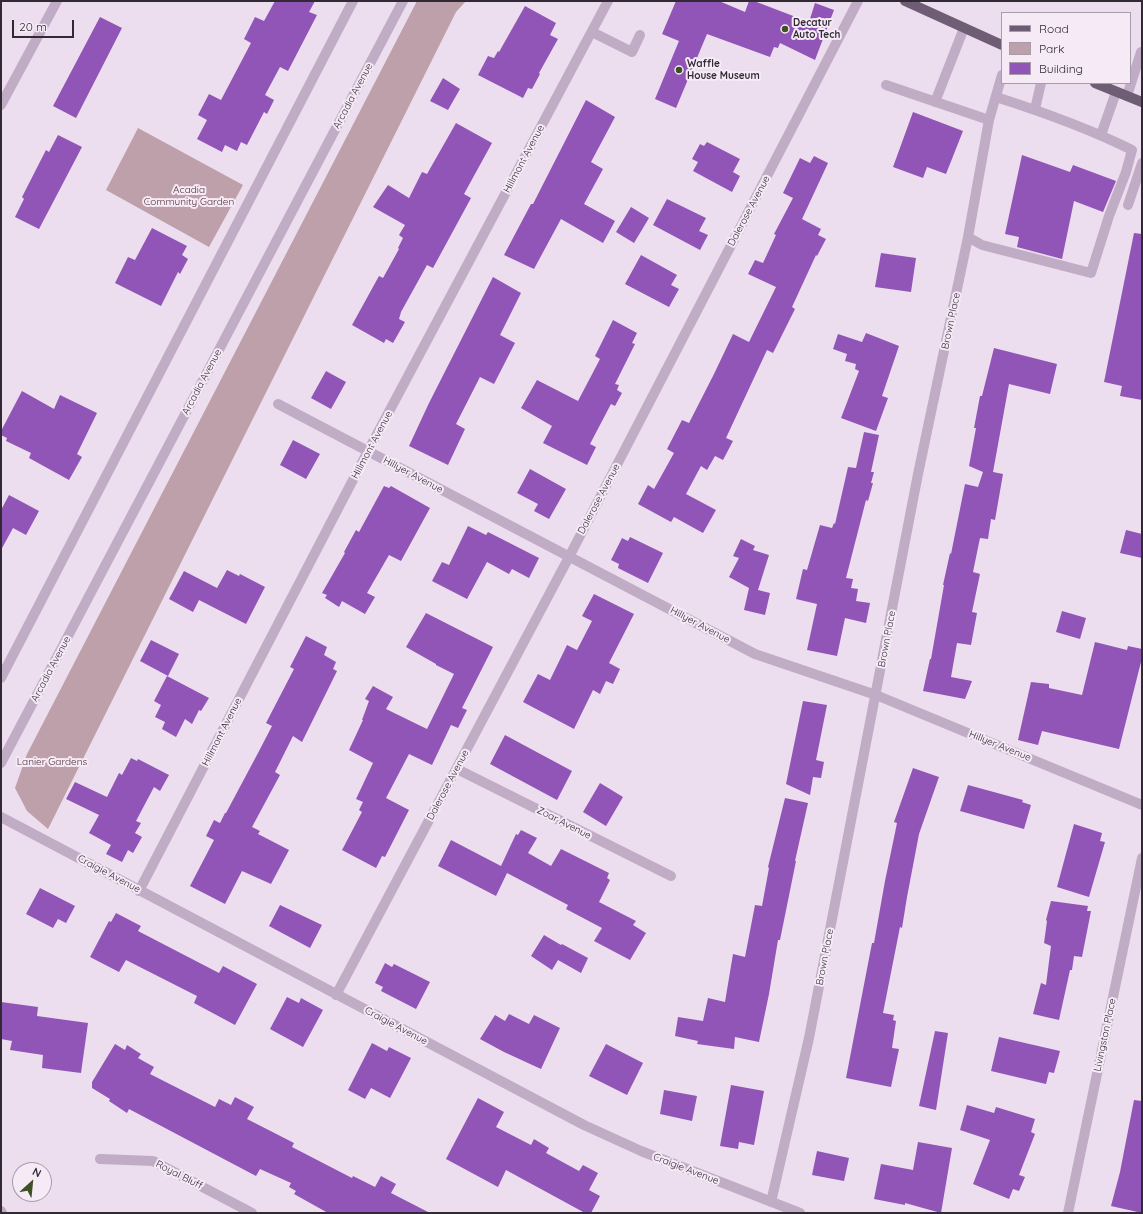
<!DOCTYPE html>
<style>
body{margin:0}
#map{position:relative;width:1143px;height:1214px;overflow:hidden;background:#eddeef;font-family:Quicksand,sans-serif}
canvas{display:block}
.frame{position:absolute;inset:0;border:2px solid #312a35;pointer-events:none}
.legend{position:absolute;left:1001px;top:12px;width:130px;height:72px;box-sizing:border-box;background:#f6eaf7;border:1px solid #a79da9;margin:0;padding:5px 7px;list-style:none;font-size:12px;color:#312a35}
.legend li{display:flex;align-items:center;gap:8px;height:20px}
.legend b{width:20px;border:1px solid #a79da9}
.north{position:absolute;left:12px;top:1162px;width:40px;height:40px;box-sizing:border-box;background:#f6eaf7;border:1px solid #a79da9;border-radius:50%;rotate:27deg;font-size:11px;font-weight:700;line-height:16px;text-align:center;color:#312a35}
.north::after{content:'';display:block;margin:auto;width:14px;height:18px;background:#3e5124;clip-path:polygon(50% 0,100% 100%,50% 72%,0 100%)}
.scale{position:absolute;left:12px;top:20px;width:62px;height:18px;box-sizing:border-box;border:2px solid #312a35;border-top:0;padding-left:5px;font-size:12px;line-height:14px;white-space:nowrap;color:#312a35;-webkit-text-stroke:3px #f6eaf7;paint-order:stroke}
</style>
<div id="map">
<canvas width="1143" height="1214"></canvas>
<div class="frame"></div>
<ul class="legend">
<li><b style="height:5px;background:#6e5d75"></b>Road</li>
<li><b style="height:11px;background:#bda0a9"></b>Park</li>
<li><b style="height:11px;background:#9055b6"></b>Building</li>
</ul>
<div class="north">N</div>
<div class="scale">20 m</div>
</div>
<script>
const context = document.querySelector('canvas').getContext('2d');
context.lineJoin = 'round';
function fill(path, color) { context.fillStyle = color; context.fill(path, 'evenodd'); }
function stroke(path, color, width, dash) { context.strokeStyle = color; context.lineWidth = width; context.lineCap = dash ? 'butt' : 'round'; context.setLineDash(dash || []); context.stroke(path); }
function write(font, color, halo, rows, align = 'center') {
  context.font = font + ' Quicksand,sans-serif'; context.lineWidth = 4; context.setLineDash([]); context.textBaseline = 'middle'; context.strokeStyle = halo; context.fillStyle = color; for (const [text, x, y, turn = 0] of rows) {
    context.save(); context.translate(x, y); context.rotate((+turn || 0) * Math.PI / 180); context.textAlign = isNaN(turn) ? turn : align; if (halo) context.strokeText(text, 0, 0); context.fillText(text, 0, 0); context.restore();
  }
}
fill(new Path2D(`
 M417 1H466L456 12 48 829 27 811 15 788 27 754Z
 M138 128 243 185 209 247 106 190Z`), '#bda0a9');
fill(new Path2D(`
 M275 1H315L309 12 317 15 288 71 280 67 265 95 274 100 267 114 264 112 247 145 241 142 237 151 225 145 222 152 197 139 207 120 198 115 209 94 221 100 251 43 244 39 255 17 264 21Z
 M676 1H719L745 12 749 1H754L809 22 815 3 834 10 815 60 780 43 778 48 774 47 770 57 707 34 676 108 655 99 679 41 662 34Z
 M525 6 556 23 550 35 558 39 539 73 540 74 532 89 528 88 523 98 478 75 488 56 494 58 498 51 499 52Z
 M100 17 122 28 76 118 53 106Z
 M443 78 460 89 448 110 430 101Z
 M586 100 615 117 591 162 603 169 584 204 615 221 603 243 561 219 534 269 504 255 531 204H533Z
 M913 112 963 131 946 174 927 167 923 178 893 167Z
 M456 123 492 143 464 194 471 198 458 222 433 268 427 265 401 312 399 319 405 322 393 343 386 339 384 343 352 325 379 276 383 278 399 249 398 248 403 238 399 235 405 225 373 207 388 185 409 198 422 172 427 174Z
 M58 135 82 147 39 229 15 217 24 199 22 197 46 150 49 152Z
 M707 142 740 159 733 172 740 176 732 192 693 171 698 162 692 159 700 144 704 146Z
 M1022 155 1070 172 1073 165 1116 181 1103 212 1074 201 1062 259 1017 247 1019 237 1005 234Z
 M814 156 828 163 802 219 821 229 818 235 826 239 817 256 816 255 792 307 795 309 773 353 767 350 726 438 733 441 723 460 715 456 707 470 701 466 686 494 716 510 703 533 674 517 671 522 638 504 648 485 654 489 674 453 667 449 682 420 689 423 714 374 733 334 749 342 776 287 748 274 755 260 763 263 776 235 774 234 793 198 783 193 800 158 810 163Z
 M667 199 706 218 699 231 708 235 700 250 653 225Z
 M631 207 649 218 634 243 616 232Z
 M152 228 187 246 182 255 188 259 180 274 178 272 161 306 115 283 128 257 135 260Z
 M1134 233 1142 234V400L1120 396 1122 386 1104 382Z
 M881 253 916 258 911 292 875 287Z
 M641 255 677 275 671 285 679 289 669 307 625 284Z
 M493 277 521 293 500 335 515 343 494 384 480 377 456 424 465 429 448 465 409 446 429 403Z
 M613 320 637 333 632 343 635 344 615 384 619 385 617 390 622 393 615 406 611 404 590 444 596 447 587 465 543 443 552 426 521 408 537 380 578 401 600 359 595 356Z
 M866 333 899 346 882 396 888 398 876 431 841 418 859 371 855 369 856 364 845 361 847 354 833 349 838 334 862 342Z
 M994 348 1057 364 1050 394 1009 384 993 472 1003 474 995 520 991 519 988 539 980 538 973 572 980 574 972 612 977 613 971 645 957 643 951 677 972 681 965 699 923 691 930 659H931L944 585H943L950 553 951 554 965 484 978 487 983 472 969 466 976 428H974L980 396H982Z
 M326 371 346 382 331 409 311 398Z
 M22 391 54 409 60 395 97 413 77 454 82 457 69 480 29 458 31 453 6 441 7 438 1 435V431Z
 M864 432 879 435 871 472H874L871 483H873L868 501 866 500 846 578 853 579 851 588 858 589 856 601 870 603 866 623 845 618 837 656 807 650 817 604 796 599 803 569 807 570 820 525 832 528 834 523 835 524 848 467 856 468Z
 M293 440 320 454 306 479 280 465Z
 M530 469 566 489 549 519 534 511 538 504 517 493Z
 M384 486 389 488 391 486 430 508 401 561 389 555 367 593 375 597 365 614 342 601 339 607 325 598 327 595 322 593 345 553 344 552 356 530 359 532Z
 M9 495 39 511 26 535 13 528 1 550V510Z
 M468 526 486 535 488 532 539 558 529 578 512 569 509 574 487 562 467 599 432 581 442 562 449 565Z
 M1126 530 1142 534V558L1120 553Z
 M630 537 663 553 648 583 618 568 619 564 611 560 622 538 628 541Z
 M741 539 755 546 753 550 769 555 758 590 770 593 765 615 744 610 749 588 729 577 739 558 733 556Z
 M227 570 239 576 240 574 265 587 246 624 199 600 193 612 169 599 184 571 217 588Z
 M594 594 634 614 609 663 620 669 613 684 606 681 600 694 593 690 574 729 523 702 538 674 550 680 567 645 577 650 592 621 582 616Z
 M1062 611 1086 618 1080 639 1056 632Z
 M426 613 493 647 462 708 467 710 458 728 451 725 432 765 409 754 386 798 409 810 385 857 382 856 376 868 342 850 362 812 359 810 363 802 356 799 373 763 349 750 363 720H362L369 701 365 699 373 686 393 697 386 709 427 729 454 674 436 665V664L406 647Z
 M306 636 327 647 324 655 336 662 333 669 337 671 302 742 293 736 275 772 280 775 252 827 260 831 258 834 289 850 271 884 242 871 225 904 190 886 214 840 206 836 214 820 220 823 225 813H226L258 753 272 726 266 723 294 669 290 667Z
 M151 640 179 654 168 676 140 661Z
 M1095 642 1127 650 1128 646 1142 649V658L1119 749 1042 731 1038 745 1018 740 1031 682 1049 684V688L1082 695Z
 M167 676 209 698 201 711 199 710 192 724 185 719 176 737 162 729 165 722 155 717 161 705 154 701Z
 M803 701 827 705 816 760 824 762 821 778 813 777 810 795 786 784Z
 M505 735 572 771 557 800 490 764Z
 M131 758 137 761 138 759 169 775 160 791 154 787 136 821 141 823 135 833 142 837 133 853 128 850 122 862 106 854 111 845 89 833 99 815 66 799 75 782 107 797 119 773 122 775Z
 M913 768 939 777 919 834 907 897 902 928 900 927 883 1013 894 1015 893 1020 896 1021 892 1048 899 1049 891 1087 846 1078 872 943H874L885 881 897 823 894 822Z
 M600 783 623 797 606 826 583 812Z
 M968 785 1023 800 1022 802 1031 805 1024 829 960 811Z
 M785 798 808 803 795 861H796L780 940H778L769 994 759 1042 735 1037 734 1049 697 1044 698 1041 675 1036 678 1017 703 1021 708 998 725 1002 733 954 745 957 755 905 762 906 769 868 768 867Z
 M1074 824 1102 833 1100 841 1105 842 1089 897 1057 887Z
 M521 830 537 838 528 853 551 866 561 849 609 873 607 878 610 880 599 902 636 921 633 925 646 933 630 960 594 941 602 928 566 909 568 905 507 873 496 896 438 866 451 840 501 866 516 834 518 835Z
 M40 888 75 906 66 923 58 919 53 928 26 914Z
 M1051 901 1088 906 1087 911H1091L1082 957 1074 956 1072 970H1070L1059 1020 1033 1014 1041 983 1046 985 1051 946 1044 943 1047 921 1046 920Z
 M280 905 322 925 310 948 269 926Z
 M116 913 141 926 138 931 219 973 223 966 257 984 235 1025 194 1003 197 996 126 960 119 972 90 957 109 921 111 922Z
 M544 935 561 945 562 944 588 958 581 973 558 960 552 970 531 956Z
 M385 963 392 967 394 964 430 982 416 1009 381 991 383 987 375 983Z
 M287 997 299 1003 301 998 323 1010 303 1047 270 1029Z
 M1 1002 38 1007 37 1016 88 1023 81 1073 42 1068 43 1055 10 1050 12 1041 1 1039Z
 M509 1014 529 1024 534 1015 560 1028 541 1069 504 1052 480 1039 495 1015 505 1021Z
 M935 1031 948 1033 936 1110 919 1106Z
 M999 1037 1060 1051 1054 1073 1049 1072 1046 1084 991 1071Z
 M372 1043 387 1051 389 1047 411 1058 390 1098 371 1088 365 1099 348 1090Z
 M115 1044 125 1050 127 1045 141 1054 138 1058 154 1067 150 1074 215 1107 219 1099 231 1105 235 1097 254 1107 247 1119 294 1143 292 1147 352 1178 353 1176 375 1187 381 1176 396 1184 391 1193 430 1213H328L294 1194 296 1191 289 1187 291 1183 260 1169 256 1176 129 1109 127 1113 109 1101 110 1099 92 1088V1082Z
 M606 1044 643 1063 627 1095 589 1076Z
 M731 1085 764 1091 754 1145 739 1142 738 1149 720 1146Z
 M664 1090 697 1096 692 1121 660 1114Z
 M478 1098 504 1112 496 1127 531 1145 534 1139 549 1148 546 1153 579 1171 583 1165 598 1173 589 1190 600 1196 591 1213H585L506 1170 498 1187 446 1159Z
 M1134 1100 1142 1101V1213L1111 1206 1120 1172Z
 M967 1105 994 1113 996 1107 1035 1119 1031 1132 1035 1134 1019 1175 1025 1177 1019 1191 1013 1189 1009 1199 973 1184 990 1140 960 1130Z
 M918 1142 952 1148 941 1213 905 1203V1205L874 1199 881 1164 913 1170Z
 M817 1151 849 1158 844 1181 812 1175Z`), '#9055b6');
stroke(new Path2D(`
 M592 32 632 52 640 35
 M886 85 989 120
 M1127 96 1141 52
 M935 102 964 28
 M1 105 57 1
 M1035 109 1041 83
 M1101 135 1116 92
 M1128 205 1142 163
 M968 237 982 245 1091 273 1109 216 1126 172 1132 150C1088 128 1043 112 996 97
 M278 404 755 654 876 695 1142 805
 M1 678 353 1
 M1 763 403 1
 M457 769 671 876
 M1 817 584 1125 641 1151 800 1213
 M139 891 368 451 608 1
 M336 995 569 557 858 1
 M100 1159 153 1161 252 1213
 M771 1202 809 1038 918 474 968 237 989 120 1002 75
 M1 1211 2 1213
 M1068 1213 1142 858`), '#c1acc6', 10);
stroke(new Path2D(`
 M905 1 1002 45
 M1095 83 1142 102`), '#6e5d75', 10);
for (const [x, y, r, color] of [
 [785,29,4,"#3e5124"],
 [679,70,4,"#3e5124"]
]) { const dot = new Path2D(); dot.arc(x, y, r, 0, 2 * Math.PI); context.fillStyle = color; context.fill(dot); stroke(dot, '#f6eaf7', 1.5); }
write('bold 10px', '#312a35', '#f6eaf7', [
 ["Decatur",793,23],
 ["Auto Tech",793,35],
 ["Waffle",687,64],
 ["House Museum",687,76]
], 'left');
write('10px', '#312a35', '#f6eaf7', [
 ["Arcadia Avenue",353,96,-62],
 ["Hillmont Avenue",524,159,-62],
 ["Dalerose Avenue",749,211,-62],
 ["Brown Place",951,321,-78],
 ["Arcadia Avenue",202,382,-62],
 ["Hillmont Avenue",372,445,-62],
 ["Hillyer Avenue",413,475,28],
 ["Dalerose Avenue",599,499,-62],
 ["Hillyer Avenue",700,625,28],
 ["Brown Place",887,639,-79],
 ["Arcadia Avenue",51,669,-62],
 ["Hillmont Avenue",222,732,-63],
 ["Hillyer Avenue",1000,746,22],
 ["Dalerose Avenue",448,785,-62],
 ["Zoar Avenue",564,823,27],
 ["Craigie Avenue",109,874,28],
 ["Brown Place",825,957,-79],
 ["Craigie Avenue",396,1026,28],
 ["Livingston Place",1105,1035,-78],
 ["Craigie Avenue",686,1169,21],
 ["Royal Bluff",179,1175,27]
]);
write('10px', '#503139', '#f6eaf7', [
 ["Acadia",189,190],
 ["Community Garden",189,202],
 ["Lanier Gardens",52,762]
]);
</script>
